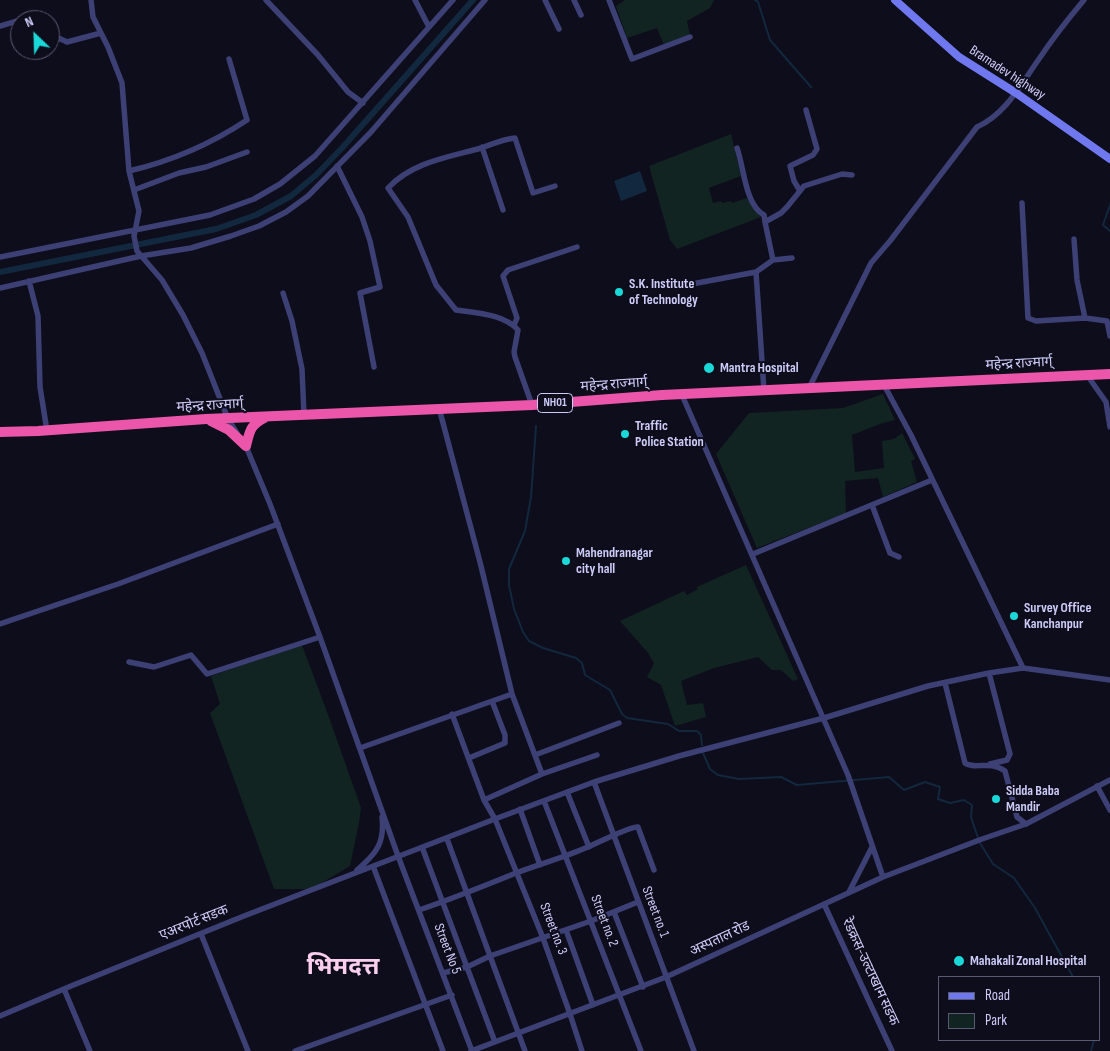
<!DOCTYPE html>
<meta charset="utf-8">
<style>
body{margin:0}
#map{position:relative;width:1110px;height:1051px;overflow:hidden;background:#0e0d1b;font-family:"Sofia Sans Condensed",sans-serif}
canvas{display:block}
.legend{position:absolute;left:938px;top:976px;width:162px;height:65px;box-sizing:border-box;background:#0e0d1b;border:1px solid #5a5974;margin:0;padding:6px 9px;list-style:none;font-size:15px;color:#cdccf9}
.legend li{display:flex;align-items:center;gap:10px;height:25px}
.legend b{width:25px;border:1px solid #5a5974}
.north{position:absolute;left:10px;top:10px;width:50px;height:50px;box-sizing:border-box;background:#0e0d1b;border:1px solid #5a5974;border-radius:50%;rotate:336deg;font-size:14px;font-weight:700;line-height:20px;text-align:center;color:#cdccf9}
.north::after{content:'';display:block;margin:auto;width:18px;height:22px;background:#1ad7d8;clip-path:polygon(50% 0,100% 100%,50% 72%,0 100%)}
</style>
<div id="map">
<canvas width="1110" height="1051"></canvas>
<ul class="legend">
<li><b style="height:6px;background:#6f78ee"></b>Road</li>
<li><b style="height:14px;background:#112421"></b>Park</li>
</ul>
<div class="north">N</div>
</div>
<script>
const context = document.querySelector('canvas').getContext('2d');
context.lineJoin = 'round';
function fill(path, color) { context.fillStyle = color; context.fill(path, 'evenodd'); }
function stroke(path, color, width, dash) { context.strokeStyle = color; context.lineWidth = width; context.lineCap = dash ? 'butt' : 'round'; context.setLineDash(dash || []); context.stroke(path); }
function write(font, color, halo, rows, align = 'center') {
  context.font = font + ' "Sofia Sans Condensed","Noto Sans Devanagari",sans-serif'; context.lineWidth = 4; context.setLineDash([]); context.textBaseline = 'middle'; context.strokeStyle = halo; context.fillStyle = color; for (const [text, x, y, turn = 0] of rows) {
    context.save(); context.translate(x, y); context.rotate((+turn || 0) * Math.PI / 180); context.textAlign = isNaN(turn) ? turn : align; if (halo) context.strokeText(text, 0, 0); context.fillText(text, 0, 0); context.restore();
  }
}
fill(new Path2D(`
 M625 0H714L710 8 687 21 690 35 664 45 657 28 627 38 616 6Z
 M731 134 741 176 709 188 713 203 721 201 722 203 731 201 732 203 747 198 761 217 677 249 670 240 649 166Z
 M883 394 895 420 880 424 852 435 855 472 884 468 882 441 894 439 902 433 915 459 911 461 917 482 883 497 878 478 845 481 846 513 757 548 716 454 749 413 843 408Z
 M746 565 798 679 793 681 781 670H772L758 657 714 668 681 681 687 705 703 703 706 717 675 726 661 685 647 677 654 663 648 653 620 621 684 591 687 595 698 589 697 587Z
 M302 645 330 720 361 808 359 823 350 866 315 887 306 889H274L210 713 220 704 211 676Z`), '#112421');
fill(new Path2D(`
 M640 171 647 191 621 201 614 181Z`), '#12283e');
stroke(new Path2D(`
 M755 0 758 2 770 40 811 87
 M1110 205 1103 225 1110 231
 M536 426 531 497 525 531 509 569V585L514 609 523 632 529 641 543 648 576 658 582 663 585 675 610 690 622 714 627 718 668 724 679 731H697L701 735 702 745
 M703 753 710 769 718 775 739 779 781 777 797 785 889 777 904 790 925 782 940 787 938 799 950 803 964 800 972 805 971 817 978 838
 M980 843 993 864 1014 878 1035 908 1073 977
 M1091 1051 1094 1040`), '#12283e', 2);
stroke(new Path2D(`
 M0 272 216 229 256 215 291 196 316 175 342 148 473 0`), '#12283e', 6);
stroke(new Path2D(`
 M91 0 93 17 108 47 122 83 129 171 139 211 134 236 137 251 162 280 183 315 202 353 228 419 237 433
 M266 0 318 55 348 92 363 103
 M415 0 429 27
 M545 0 559 29
 M574 0 581 15
 M609 0 632 59 690 37
 M0 26 37 15 41 20
 M50 34 67 42 101 33
 M482 147 503 210
 M737 148C744 167 745 205 764 215L765 222
 M337 166 362 217 370 241 380 287 360 293 374 367
 M129 171C172 161 211 144 247 120L229 59
 M134 190 179 173 206 167 247 152
 M800 191 794 181 790 166 813 155 817 149 806 110
 M1022 203 1028 318 1036 321 1085 318 1107 321 1110 336
 M1074 239 1077 280 1085 318
 M0 257 210 215 254 199 280 184 315 156 453 0
 M773 260 765 222 781 213 787 207 804 186 842 174 852 175
 M756 272 764 391
 M29 281 38 316 40 387 47 431
 M692 284 756 272 773 260 792 258
 M0 288 141 256 191 248 231 236 259 226 286 212 308 196 371 132 485 0
 M283 293 292 321 302 369 304 415
 M514 325 517 318 503 276 508 270 577 247
 M1087 375 1106 402 1110 427
 M884 385 911 435 1023 668
 M809 388 871 263 890 241 977 127C1006 114 1021 84 1039 59 1053 38 1068 19 1084 0
 M682 395 848 775 883 877
 M532 405 515 357 514 352 518 330C504 314 476 313 456 310L436 285 408 217 388 188C412 162 449 157 481 148 493 144 503 139 515 138L533 193 555 186
 M245 444 270 504 320 637 398 856 472 1051
 M872 505 890 553 899 557
 M753 554 932 480
 M0 624 118 584 278 524
 M129 662 154 667 191 655 207 674 320 637
 M989 673 1010 754 1007 760 990 764
 M945 683 965 763C974 770 990 760 1005 771L1017 817 1026 824
 M452 714 484 800 495 819 543 938 570 1014 582 1051
 M360 748 512 694 480 562 439 408
 M535 755 619 723
 M469 758 505 743V735L492 701
 M542 774 597 755
 M594 782 694 1051
 M1097 786 1110 810
 M567 792 589 847
 M484 800 542 774 512 694
 M544 801 641 1051
 M520 809 540 865
 M447 839 525 1051
 M422 847 495 1042
 M373 866 443 1051
 M357 870C376 854 385 843 382 817
 M849 892 872 847
 M824 904 892 1051
 M419 910C452 899 484 886 516 873 540 864 565 857 588 847 597 843 631 826 638 827L639 830 654 870
 M614 912 643 987
 M566 930 593 1005
 M201 934 248 1051
 M443 973 467 967 490 956 591 921 638 902
 M64 989 90 1051
 M0 1016 71 986 244 916 495 819 594 782 679 756 824 718 928 686 989 673 1023 668 1110 680
 M295 1051 452 995
 M471 1051 666 977 883 877 982 839 1026 824 1110 780`), '#3d4074', 5.5);
stroke(new Path2D(`
 M895 0 959 57 1016 93 1110 159`), '#6f78ee', 8);
stroke(new Path2D(`
 M211 421 229 430 246 446C250 430 250 425 266 417
 M0 432 38 431 206 419 532 405 662 395 1110 374`), '#eb56ab', 10);
for (const [x, y, r, color] of [
 [619,292,5,"#1ad7d8"],
 [709,368,6,"#1ad7d8"],
 [625,434,5,"#1ad7d8"],
 [566,561,5,"#1ad7d8"],
 [1014,616,5,"#1ad7d8"],
 [996,799,5,"#1ad7d8"],
 [959,961,6,"#1ad7d8"]
]) { const dot = new Path2D(); dot.arc(x, y, r, 0, 2 * Math.PI); context.fillStyle = color; context.fill(dot); stroke(dot, '#0e0d1b', 2); }
for (const [x, y, w] of [
 [555,403,35]
]) { const box = new Path2D(); box.roundRect(x - w / 2, y - 9.5, w, 19, 4); context.fillStyle = '#0e0d1b'; context.fill(box); stroke(box, '#cdccf9', 1); }
write('bold 12px', '#cdccf9', null, [
 ["NH01",555,403]
]);
write('14px', '#cdccf9', '#0e0d1b', [
 ["Bramadev highway",1007,73,33],
 ["महेन्द्र राज्मार्ग्",1019,364,-3],
 ["महेन्द्र राज्मार्ग्",614,385,-4],
 ["महेन्द्र राज्मार्ग्",210,406,-3],
 ["Street no. 1",655,912,69],
 ["Street no. 2",604,921,69],
 ["एअरपोर्ट सडक",194,923,-22],
 ["Street no. 3",553,929,69],
 ["अस्पताल रोड",720,939,-25],
 ["Street No 5",447,949,69],
 ["रेडक्रस-उल्टाखाम सडक",870,972,65]
]);
write('bold 14px', '#cdccf9', '#0e0d1b', [
 ["S.K. Institute",629,284],
 ["of Technology",629,300],
 ["Mantra Hospital",720,368],
 ["Traffic",635,426],
 ["Police Station",635,442],
 ["Mahendranagar",576,553],
 ["city hall",576,569],
 ["Survey Office",1024,608],
 ["Kanchanpur",1024,624],
 ["Sidda Baba",1006,791],
 ["Mandir",1006,807],
 ["Mahakali Zonal Hospital",970,961]
], 'left');
write('bold 24px', '#f9ceee', '#0e0d1b', [
 ["भिमदत्त",343,968]
]);
</script>
